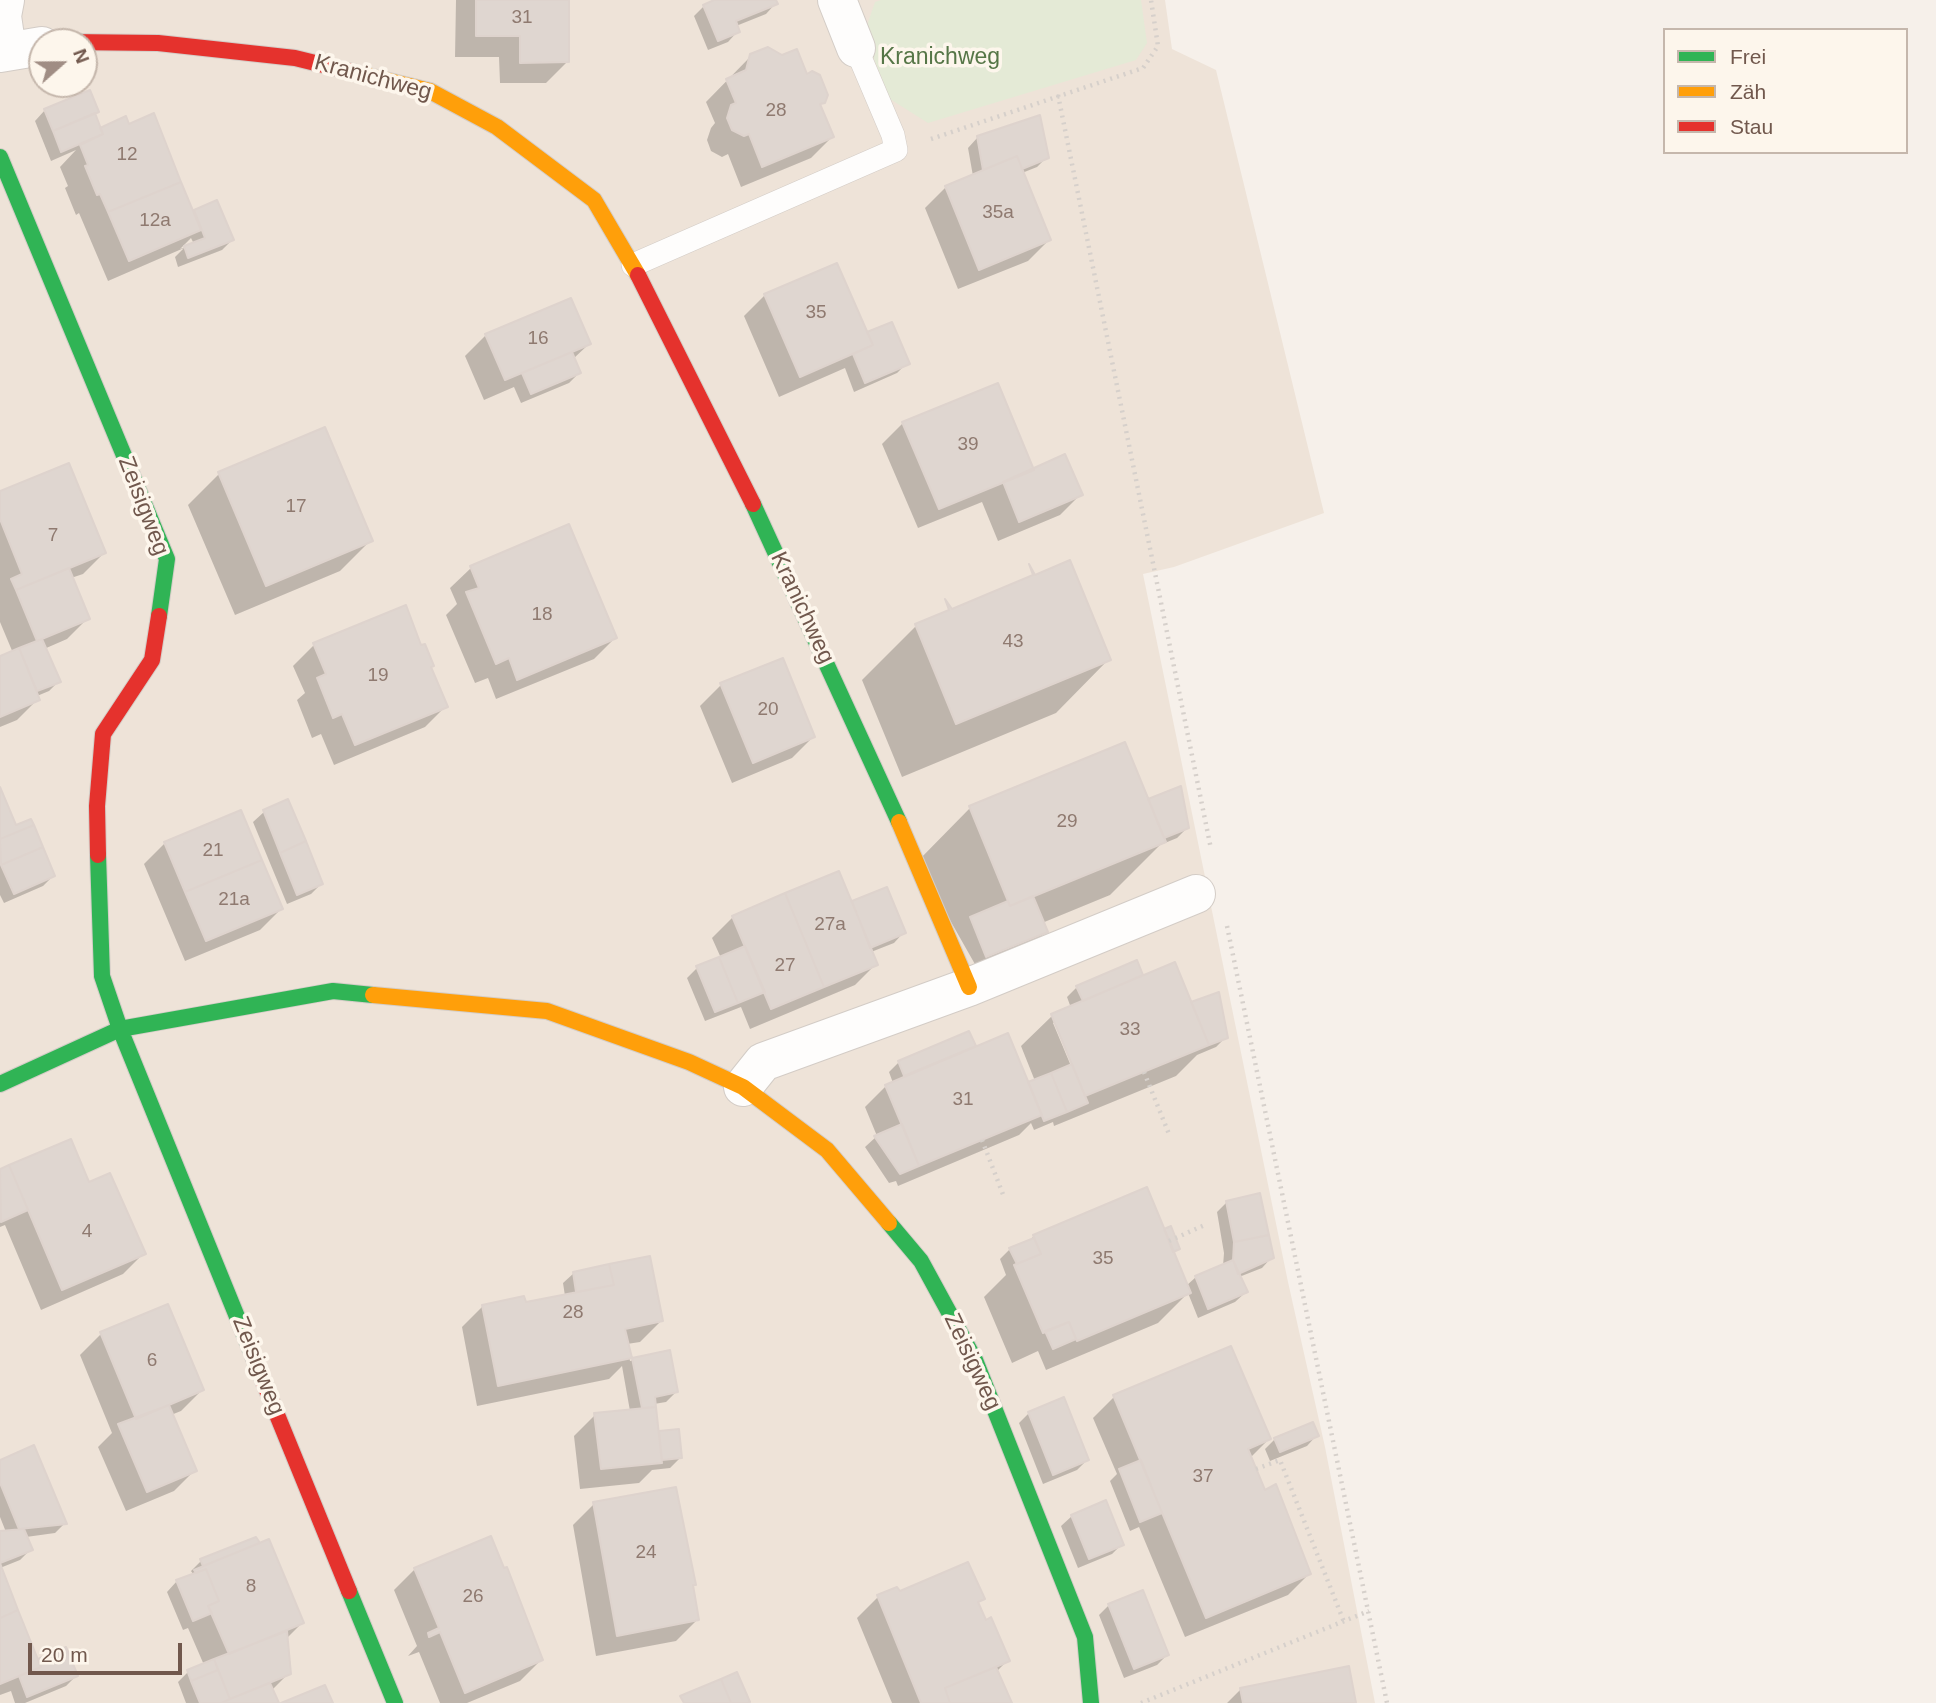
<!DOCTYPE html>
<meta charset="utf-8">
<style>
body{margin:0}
#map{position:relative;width:1936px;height:1703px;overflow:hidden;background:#f6f0ea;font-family:Arial,sans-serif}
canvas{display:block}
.legend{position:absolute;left:1663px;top:28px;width:245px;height:126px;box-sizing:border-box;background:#fdf6ec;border:2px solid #c5b7ac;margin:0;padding:9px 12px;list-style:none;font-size:21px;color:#71584d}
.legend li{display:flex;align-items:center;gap:14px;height:35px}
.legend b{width:35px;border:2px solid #c5b7ac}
.north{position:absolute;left:28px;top:28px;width:70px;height:70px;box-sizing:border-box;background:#fdf6ec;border:2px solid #c5b7ac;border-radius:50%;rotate:69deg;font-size:19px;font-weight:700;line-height:28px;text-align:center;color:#71584d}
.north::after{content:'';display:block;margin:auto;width:24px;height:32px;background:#a08d84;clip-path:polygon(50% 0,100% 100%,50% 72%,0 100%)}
.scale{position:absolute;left:28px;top:1643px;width:154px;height:32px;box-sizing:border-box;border:4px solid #71584d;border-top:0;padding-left:9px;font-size:21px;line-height:24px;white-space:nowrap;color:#71584d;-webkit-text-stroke:5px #fdf6ec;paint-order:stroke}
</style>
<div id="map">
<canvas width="1936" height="1703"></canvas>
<ul class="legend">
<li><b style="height:9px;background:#30b455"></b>Frei</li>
<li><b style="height:9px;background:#ff9f0a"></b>Zäh</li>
<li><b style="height:9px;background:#e5322d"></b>Stau</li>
</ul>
<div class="north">N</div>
<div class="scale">20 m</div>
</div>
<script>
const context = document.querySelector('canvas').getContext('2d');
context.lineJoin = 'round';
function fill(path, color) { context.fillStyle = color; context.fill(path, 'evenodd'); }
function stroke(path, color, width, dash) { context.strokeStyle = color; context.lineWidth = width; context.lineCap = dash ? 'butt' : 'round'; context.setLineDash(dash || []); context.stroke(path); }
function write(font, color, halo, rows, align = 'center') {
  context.font = font + ' Arial,sans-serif'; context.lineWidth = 7; context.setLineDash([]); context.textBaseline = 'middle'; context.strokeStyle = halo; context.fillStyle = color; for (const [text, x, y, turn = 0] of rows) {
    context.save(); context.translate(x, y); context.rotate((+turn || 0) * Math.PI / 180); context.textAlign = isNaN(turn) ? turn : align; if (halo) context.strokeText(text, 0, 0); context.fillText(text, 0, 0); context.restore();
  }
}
fill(new Path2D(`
 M0 0H1165L1172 49 1216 70 1324 513 1174 567 1143 574 1288 1282 1325 1447 1375 1703H0ZM42 42H84V84H42Z`), '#eee3d8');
fill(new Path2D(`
 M881 0H1141L1147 43 1136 60 928 123 890 99 864 34 875 2Z`), '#e4ead6');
fill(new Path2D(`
 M456 0H567V62L546 83H500L499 57H455Z
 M719 0H774L776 3 766 14 736 26 738 31 728 42 708 50 694 16 704 6Z
 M751 56 807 76 823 102 819 106 832 137 811 158 741 187 728 154 722 157 711 151 707 140 711 128 715 123 706 102Z
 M45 110 94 115 99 130 128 126 193 213 195 211 232 240 222 250 178 267 175 257 184 248 108 281 79 213 76 215 65 188 68 186 60 167 76 150 51 161 35 121ZM191 238 194 244 180 249Z
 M978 137 1047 157 1037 167 1022 173 1049 240 1028 261 958 289 925 208 946 187 973 176 968 148Z
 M765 295 866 334 907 363 897 373 854 392 845 368 779 397 744 316Z
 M486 335 589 344 573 359 579 373 569 383 521 403 514 387 484 400 465 356Z
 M903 423 1032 470 1081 494 1060 515 998 541 982 502 918 528 882 444Z
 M219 474 371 540 340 571 235 615 188 505Z
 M0 493 104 553 83 574 71 578 88 618 67 639 44 649 59 681 49 691 37 696 38 699 17 720 0 727V658L13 653 0 622Z
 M471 568 615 638 594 659 496 699 488 678 475 683 446 615 457 604 450 588Z
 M916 626 1109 659 1056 713 902 777 862 680Z
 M314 645 420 648 446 706 425 727 334 765 321 734 312 738 297 700 305 693 293 666Z
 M721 685 813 737 792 758 732 783 700 706Z
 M0 792 15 827 53 876 43 886 4 903 0 895Z
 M287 802 321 884 311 894 287 904 253 822 264 812Z
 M1147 802 1187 828 1177 838 1160 845 1110 895 1042 923 1046 931 1036 942 976 966 917 862 970 808Z
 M165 843 281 909 260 930 185 961 144 864Z
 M853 903 904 932 894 943 871 952 876 964 855 985 750 1029 741 1007 705 1021 687 978 697 968 721 958 712 938 733 917Z
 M1141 975 1135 981 1191 1005 1226 1037 1216 1047 1197 1055 1176 1076 1054 1126 1053 1122 1034 1130 1031 1123 1019 1135 898 1186 896 1181 889 1183 865 1147 877 1136 865 1107 886 1086 893 1083 889 1072 899 1062 974 1046 969 1051 1028 1085 1035 1081 1021 1046 1052 1016 1071 1008 1067 997 1077 987ZM1056 1021 1074 1066H1071L1053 1023Z
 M70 1141 89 1184 144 1253 123 1274 41 1310 5 1225 0 1227V1171Z
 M1227 1202 1272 1257 1262 1268 1239 1277 1246 1292 1235 1302 1198 1318 1188 1293 1158 1323 1046 1370 1038 1351 1012 1363 984 1297 1006 1275 1000 1259 1010 1249 1028 1242 1034 1236 1163 1231 1177 1248 1173 1253 1186 1286 1196 1277 1223 1266 1224 1253 1217 1212Z
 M649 1258 661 1321 640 1342 627 1344 630 1361 668 1352 676 1392 666 1402 654 1404 657 1435 659 1433 680 1458 670 1468 652 1470 639 1483 580 1489 574 1436 595 1415 630 1411 622 1366 609 1379 477 1406 462 1327 483 1306 524 1304 565 1296 563 1283 574 1273Z
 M167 1306 202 1390 181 1411 171 1415 195 1470 174 1491 126 1511 98 1447 112 1433 80 1355 101 1334Z
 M1114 1397 1269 1439 1250 1458 1264 1492 1309 1574 1288 1595 1185 1637 1139 1527 1130 1531 1110 1481 1117 1474 1093 1418Z
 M1029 1413 1087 1460 1077 1470 1043 1484 1019 1423Z
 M1317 1435 1307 1446 1270 1461 1265 1449 1275 1439Z
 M0 1462 65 1523 55 1533 26 1537 31 1549 20 1560 0 1568 37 1662 39 1660 76 1676 66 1686 25 1703H15L11 1691 0 1695V1533L6 1532 0 1517Z
 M594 1504 694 1584 692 1586 697 1620 676 1641 596 1656 573 1525Z
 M1072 1516 1122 1544 1112 1554 1078 1568 1061 1526Z
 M255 1539 302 1623 286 1639 288 1674 271 1691 277 1703H186L178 1682 188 1672 204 1665 188 1628 183 1630 167 1592 177 1581 193 1574 191 1571 201 1561Z
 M415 1569 541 1660 520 1681 467 1703H440L419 1652 408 1656 417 1646 394 1590Z
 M899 1593 982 1598 977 1604 1007 1661 996 1672 1010 1703H892L857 1618 878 1597Z
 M1109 1605 1167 1655 1157 1665 1124 1678 1099 1615Z
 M1241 1689 1354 1703H1227Z`), '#0003');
const building = new Path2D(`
 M476 0H569V62L520 63V36H476Z
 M714 0H776L778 4 736 21 740 32 718 41 703 5Z
 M768 47 782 55 797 49 807 74 812 71 820 75 828 95 825 103 820 104 834 137 762 167 749 134 744 136 732 130 727 118 731 105 736 103 726 79 746 70 750 54Z
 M90 90 99 112 53 131 44 109Z
 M95 113 103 134 61 152 53 131Z
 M154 113 181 182 108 212 100 194 97 195 85 166 88 165 80 145 103 134 100 128 126 116 129 124Z
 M1040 115 1049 158 1022 169 1017 156 983 170 977 136Z
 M1017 156 1051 240 979 270 945 186Z
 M181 182 201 230 129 261 108 212Z
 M217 200 234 240 188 258 184 246 205 238 194 210Z
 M837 263 873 345 800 377 764 294Z
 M571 298 591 344 505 380 485 334Z
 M892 322 910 364 865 383 853 354 873 345 867 332Z
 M572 352 581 373 531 394 522 373Z
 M998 383 1034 470 939 509 902 422Z
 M325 427 373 541 266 586 218 472Z
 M1065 454 1083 495 1019 522 1003 482Z
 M69 463 106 553 16 590 11 579 22 574 0 519V491Z
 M569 524 617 638 517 680 509 658 496 664 466 592 479 588 470 566Z
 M1070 560 1111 660 956 724 915 624 949 610 945 599 952 609 1033 575 1029 564 1035 575Z
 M69 568 90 619 37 641 16 590Z
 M406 605 421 645 425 644 434 666 431 667 448 707 355 745 342 714 333 718 317 678 326 674 313 643Z
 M42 639 61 682 37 691 19 648Z
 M19 648 40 700 0 717V656Z
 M783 658 815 737 753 763 720 683Z
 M1125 742 1166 842 1010 906 969 806Z
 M1181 786 1189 828 1164 838 1148 799Z
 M0 787 16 825 31 819 34 825 0 839Z
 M288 799 306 841 280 853 263 810Z
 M241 810 262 860 185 892 164 842Z
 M34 825 43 847 1 865 0 839Z
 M306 841 323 884 297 895 280 853Z
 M43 847 55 876 14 894 1 865Z
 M262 860 283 909 206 941 185 892Z
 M839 871 878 965 824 987 785 893Z
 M887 887 906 933 870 948 852 901Z
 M785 893 824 987 771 1009 732 916Z
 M1033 896 1048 932 986 957 970 917 1008 901 1010 906Z
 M745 946 765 992 738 1003 719 957Z
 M719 957 738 1003 715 1012 696 966Z
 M1137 960 1143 975 1083 1001 1076 986Z
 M1175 962 1209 1045 1085 1096 1051 1014Z
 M1219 992 1228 1038 1209 1045 1191 1002Z
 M969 1031 976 1046 904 1076 898 1061Z
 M1008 1033 1042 1115 919 1166 885 1085Z
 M1072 1064 1088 1103 1067 1112 1051 1073Z
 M1051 1073 1067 1112 1044 1121 1028 1082Z
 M902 1124 919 1166 900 1174 874 1136Z
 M71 1139 89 1182 110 1173 146 1254 62 1290 9 1165Z
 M9 1165 28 1210 1 1222 0 1169Z
 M1147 1187 1191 1293 1077 1341 1069 1322 1043 1333 1014 1265 1041 1254 1033 1235Z
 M1260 1193 1269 1235 1234 1242 1226 1201Z
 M1171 1226 1180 1249 1173 1252 1164 1229Z
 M1269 1235 1274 1258 1238 1274 1233 1260 1234 1242Z
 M1034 1238 1041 1254 1017 1264 1009 1248Z
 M650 1256 663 1321 625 1329 632 1358 498 1386 482 1305 524 1296 526 1302 614 1285 609 1264Z
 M1233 1260 1248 1292 1208 1309 1195 1276Z
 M609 1264 614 1285 576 1292 573 1272Z
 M168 1304 204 1390 136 1419 100 1332Z
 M1069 1322 1076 1339 1053 1349 1045 1331Z
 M1231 1346 1271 1439 1248 1449 1265 1490 1276 1484 1311 1574 1206 1618 1113 1395Z
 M670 1350 678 1392 655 1397 656 1407 642 1408 632 1358Z
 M1064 1397 1089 1460 1053 1475 1028 1412Z
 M169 1405 197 1471 147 1492 118 1424Z
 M656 1407 662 1463 601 1469 594 1413Z
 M1313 1422 1319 1436 1280 1452 1274 1438Z
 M679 1429 682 1458 662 1460 659 1431Z
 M34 1445 67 1524 19 1529 0 1483V1460Z
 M1141 1460 1162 1513 1140 1522 1119 1469Z
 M676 1487 696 1585H693L699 1620 617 1636 593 1502Z
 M1106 1500 1124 1545 1089 1559 1071 1515Z
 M24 1529 33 1550 0 1563V1531Z
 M491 1536 504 1568 507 1567 543 1660 465 1693 440 1632 429 1637 428 1633 439 1628 414 1568Z
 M256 1537 260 1543 203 1566 200 1559Z
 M269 1539 304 1623 229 1654 208 1606 219 1601 206 1569 196 1573 194 1570Z
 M968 1562 985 1599 978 1602 986 1620 991 1617 1010 1661 945 1688 950 1703H921L877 1595 897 1587 900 1591Z
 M0 1563 18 1610 0 1618Z
 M206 1569 219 1601 208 1606 212 1613 193 1621 176 1580Z
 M1143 1590 1169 1655 1134 1669 1108 1604Z
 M18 1610 41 1667 0 1684V1618Z
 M287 1631 291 1674 230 1699 214 1659Z
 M66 1647 78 1676 27 1697 19 1676 41 1667 38 1659Z
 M214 1659 218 1670 191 1681 187 1670Z
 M1349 1666 1356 1703H1243L1240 1688Z
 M996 1667 1012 1703H950L945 1688Z
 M218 1670 230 1699 222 1703H200L191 1681Z
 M737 1672 750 1702 748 1703H731L721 1679Z
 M721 1679 731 1703H684L680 1696Z
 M270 1683 279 1703H222L230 1699Z
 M325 1685 333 1703H281Z`);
fill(building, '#dfd6d0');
stroke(building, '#ded3cd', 2);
const lane = new Path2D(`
 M633 265 896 150 893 135 856 48`);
const street = new Path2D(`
 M5 0 2 16 7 51
 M837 0 856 48
 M0 53 42 46
 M743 1087 763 1062 969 987 1196 894`);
const fast = new Path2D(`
 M0 157 167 559 159 616
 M753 504 899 822
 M98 855 102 976 120 1029 253 1356
 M0 1084 120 1029 333 991 373 995
 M889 1223 921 1261 975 1360 1085 1637 1091 1703
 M349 1591 395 1703`);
const slow = new Path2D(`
 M360 74 430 91 497 127 594 200 638 275
 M899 822 969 987
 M373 995 547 1011 689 1062 743 1087 827 1150 889 1223`);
const jam = new Path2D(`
 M68 42 158 43 295 58 360 74
 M638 275 753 504
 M98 855 97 806 103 734 152 660 159 616
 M253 1356 349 1591`);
stroke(lane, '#d3ccc6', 24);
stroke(street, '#d3ccc6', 40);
stroke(fast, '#d4cdc7', 18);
stroke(slow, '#d4cdc7', 18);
stroke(jam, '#d4cdc7', 18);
stroke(new Path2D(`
 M1058 95 1211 849
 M931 139 1143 68 1158 46 1151 0
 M1227 926 1387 1703
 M1144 1072 1169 1134
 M982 1140 1004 1197
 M1169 1241 1207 1224
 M1256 1469 1280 1460 1344 1622
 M1141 1703 1369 1611`), '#d6d0cb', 4.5, [2, 5]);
stroke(lane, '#fefdfc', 23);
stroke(street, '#fefdfc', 38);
stroke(fast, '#30b455', 16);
stroke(slow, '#ff9f0a', 16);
stroke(jam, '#e5322d', 16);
write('19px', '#8f7a70', null, [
 ["31",522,18],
 ["28",776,111],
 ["12",127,155],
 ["35a",998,213],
 ["12a",155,221],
 ["35",816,313],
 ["16",538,339],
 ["39",968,445],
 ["17",296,507],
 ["7",53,536],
 ["18",542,615],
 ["43",1013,642],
 ["19",378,676],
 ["20",768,710],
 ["29",1067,822],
 ["21",213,851],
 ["21a",234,900],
 ["27a",830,925],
 ["27",785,966],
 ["33",1130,1030],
 ["31",963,1100],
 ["4",87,1232],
 ["35",1103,1259],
 ["28",573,1313],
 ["6",152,1361],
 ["37",1203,1477],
 ["24",646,1553],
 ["8",251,1587],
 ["26",473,1597]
]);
write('23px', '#567647', '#fdf6ec', [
 ["Kranichweg",940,58]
]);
write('23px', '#71584d', '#fdf6ec', [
 ["Kranichweg",373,78,15],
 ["Zeisigweg",143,506,69],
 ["Kranichweg",802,608,65],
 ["Zeisigweg",972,1362,65],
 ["Zeisigweg",258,1366,68]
]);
</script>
